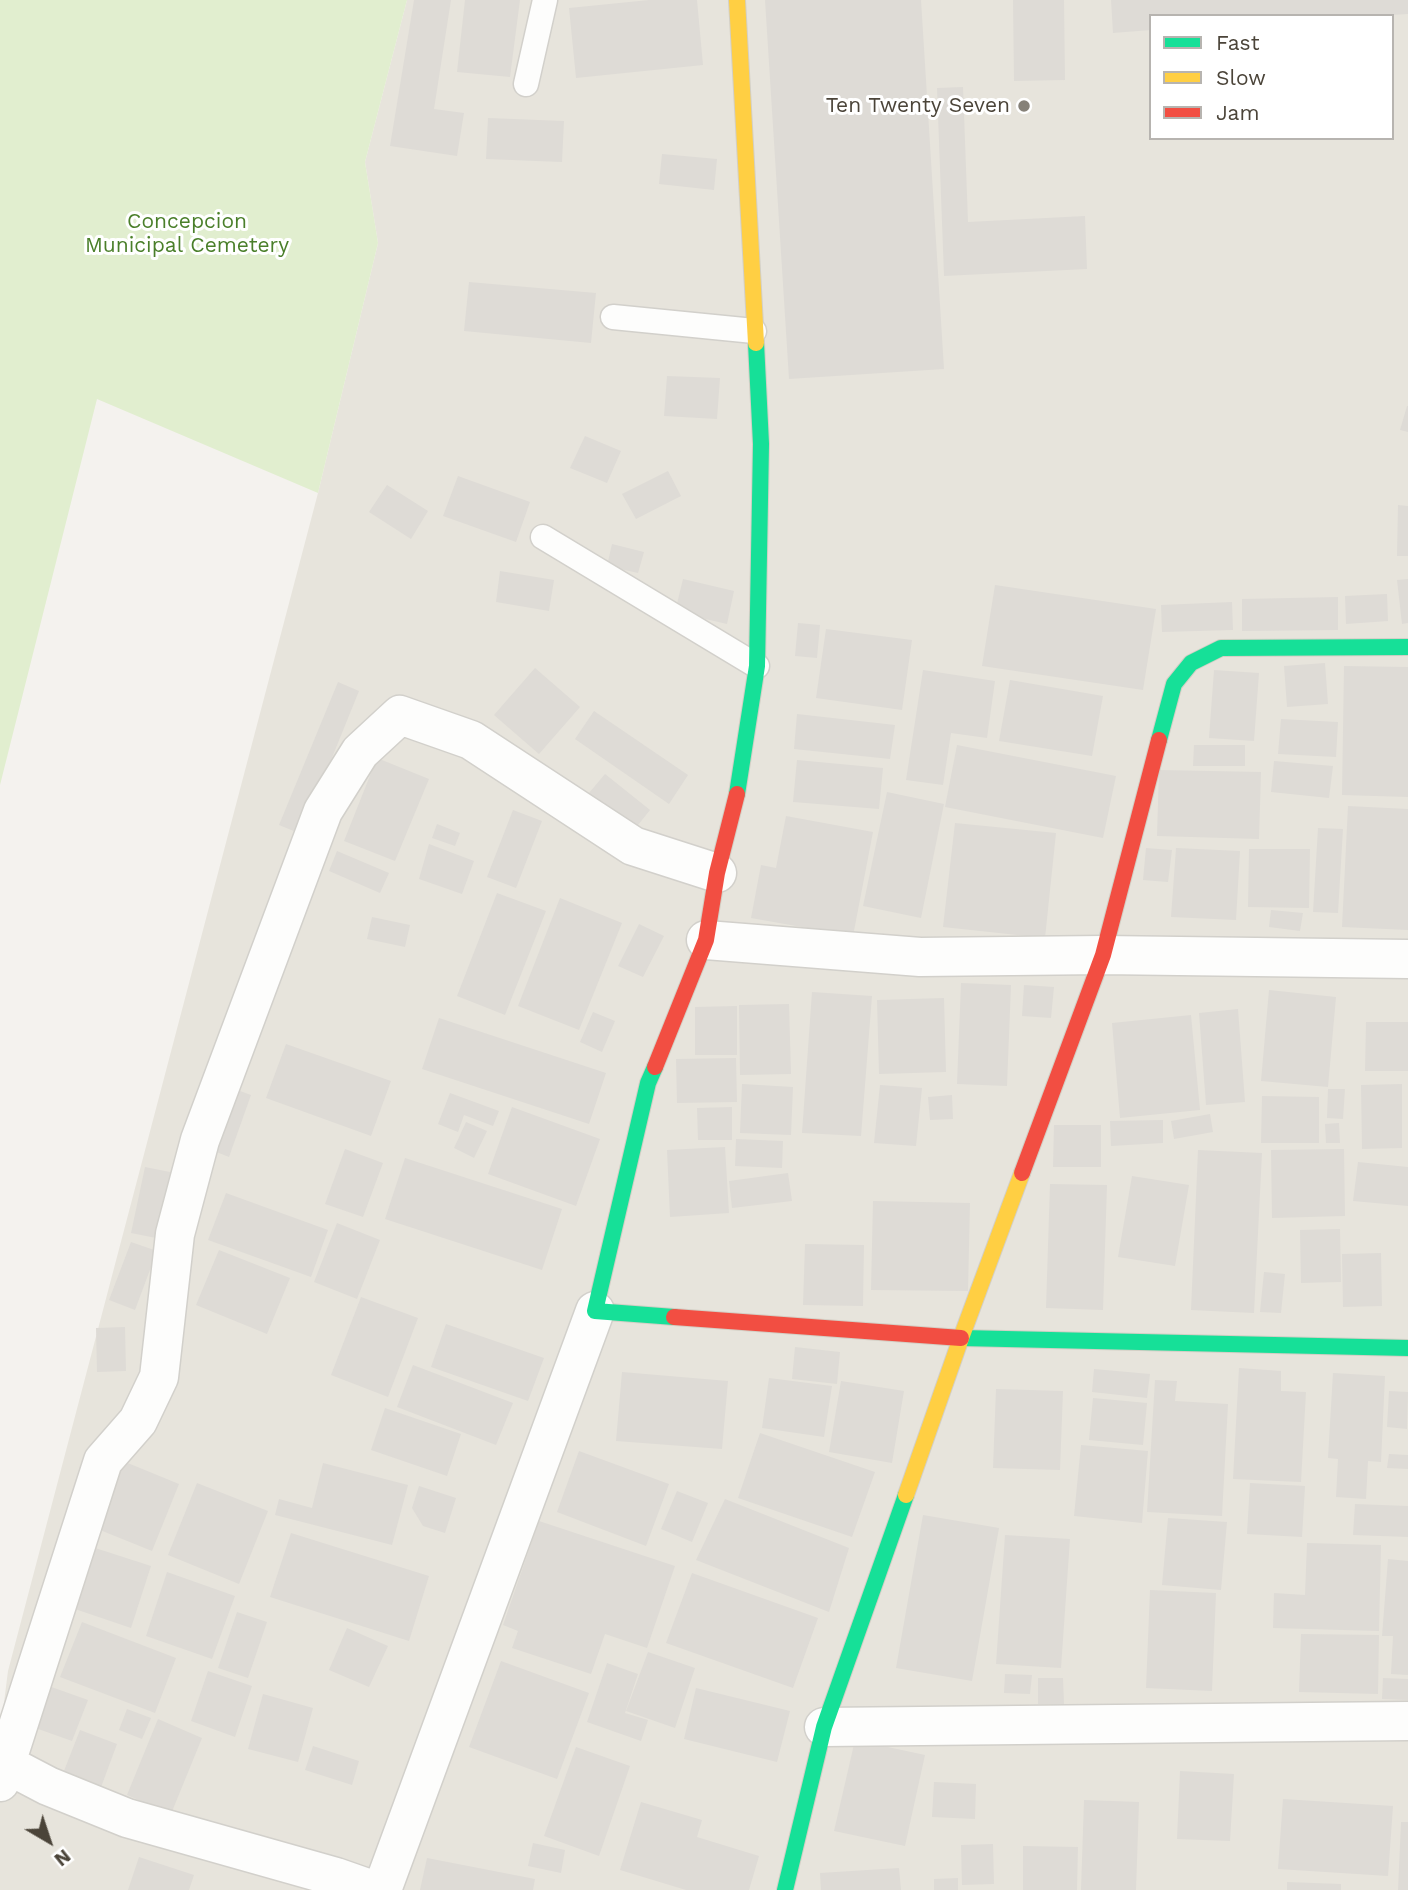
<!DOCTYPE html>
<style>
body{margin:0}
#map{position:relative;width:1408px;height:1890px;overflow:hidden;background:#f4f2ee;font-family:"Work Sans",sans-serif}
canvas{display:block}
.legend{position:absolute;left:1149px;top:14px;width:245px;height:126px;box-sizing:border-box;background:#fff;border:2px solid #b7b4b0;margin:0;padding:9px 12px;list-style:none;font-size:21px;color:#4b4439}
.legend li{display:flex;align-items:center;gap:14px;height:35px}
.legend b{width:35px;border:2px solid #b7b4b0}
.north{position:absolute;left:14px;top:1806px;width:70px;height:70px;-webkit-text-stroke:5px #fff;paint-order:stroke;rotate:141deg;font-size:19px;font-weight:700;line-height:28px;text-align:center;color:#4b4439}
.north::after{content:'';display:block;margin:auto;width:24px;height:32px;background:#4b4439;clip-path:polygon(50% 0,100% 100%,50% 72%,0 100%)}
</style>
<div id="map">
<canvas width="1408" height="1890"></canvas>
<ul class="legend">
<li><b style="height:9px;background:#16e098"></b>Fast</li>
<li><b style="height:9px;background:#ffcf43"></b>Slow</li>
<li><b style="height:9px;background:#f24e42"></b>Jam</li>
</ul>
<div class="north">N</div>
</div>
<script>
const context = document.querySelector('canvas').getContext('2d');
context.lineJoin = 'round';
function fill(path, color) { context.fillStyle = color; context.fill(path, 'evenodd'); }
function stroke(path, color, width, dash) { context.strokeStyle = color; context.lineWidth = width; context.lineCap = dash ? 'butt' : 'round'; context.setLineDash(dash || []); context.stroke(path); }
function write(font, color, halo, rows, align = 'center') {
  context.font = font + ' "Work Sans",sans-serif'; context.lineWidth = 6; context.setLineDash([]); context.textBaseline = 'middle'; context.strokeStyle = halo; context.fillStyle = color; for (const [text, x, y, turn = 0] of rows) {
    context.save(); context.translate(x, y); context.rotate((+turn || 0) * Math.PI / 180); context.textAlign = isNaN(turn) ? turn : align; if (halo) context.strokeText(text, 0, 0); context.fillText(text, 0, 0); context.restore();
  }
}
fill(new Path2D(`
 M407 0H1408V1890H0V1734L8 1671 318 493 378 243 365 162ZM1151 16H1392V138H1151Z`), '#e7e4dc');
fill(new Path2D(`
 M0 0H407L365 162 378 243 318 493 97 399 0 785Z`), '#e1eecf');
fill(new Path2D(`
 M414 0H451L434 109 464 113 457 156 390 146Z
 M465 0H520L510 77 457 72Z
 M649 0H697L703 65 576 78 569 8Z
 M765 0H921L944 369 789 379Z
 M1013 0H1064L1065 80 1014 81Z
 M1111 0H1408V14L1375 16H1151V30L1113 33Z
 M963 87 968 222 1085 216 1087 269 944 276 937 88Z
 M488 118 564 121 562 162 486 159Z
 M662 154 717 159 714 190 659 184Z
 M469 282 596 293 591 343 464 331Z
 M667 376 720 378 717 419 664 416Z
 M1407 406H1408V432L1400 430Z
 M585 436 621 451 607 483 570 468Z
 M668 471 681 496 636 519 622 494Z
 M458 476 530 502 516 542 443 516Z
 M387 485 428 511 411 539 369 512Z
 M1398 505 1408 506V556H1397Z
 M612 544 644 552 638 573 607 566Z
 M500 571 554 580 549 611 496 602Z
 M683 579 734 591 727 624 675 612Z
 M1408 579V623L1402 624 1397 580Z
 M995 585 1156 609 1143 690 982 666Z
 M1387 594 1388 621 1346 624 1345 596Z
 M1338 597V630L1242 631V599Z
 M1232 602 1233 630 1162 632 1161 605Z
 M798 623 820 625 817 658 795 656Z
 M826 629 912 640 902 710 816 698Z
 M1325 663 1328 704 1287 707 1284 666Z
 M1344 666 1408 667V797L1342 795Z
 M535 668 580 707 539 754 494 715Z
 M923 670 995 681 987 738 951 733 943 785 906 780Z
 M1214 670 1259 673 1254 741 1209 738Z
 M1010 680 1103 696 1092 756 999 741Z
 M338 682 359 691 301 834 279 825Z
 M594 711 688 775 669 804 575 739Z
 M797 714 895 725 890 759 794 749Z
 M1281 719 1338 722 1336 757 1278 754Z
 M957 745 1116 776 1103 838 945 807Z
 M1194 745H1245V766H1193Z
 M377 758 429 779 395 861 344 841Z
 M797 760 883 768 879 809 793 802Z
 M1274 761 1333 766 1329 798 1271 792Z
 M1159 770 1261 772 1259 839 1157 836Z
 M605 774 650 810 630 835 584 799Z
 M887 792 944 804 921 918 863 906Z
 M1348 806 1408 809V930L1342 927Z
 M513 810 542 821 516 888 487 877Z
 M786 816 873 832 853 936 751 918 761 865 776 868Z
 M955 823 1056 833 1045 938 943 927Z
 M437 824 460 833 455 846 432 838Z
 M1318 828 1343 829 1338 913 1313 912Z
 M429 844 474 861 462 894 419 879Z
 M1146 848 1172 850 1168 882 1143 880Z
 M1176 848 1240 851 1236 920 1171 917Z
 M1249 849H1310L1309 908 1248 907Z
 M337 851 389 873 380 893 329 871Z
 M497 893 546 911 505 1015 457 996Z
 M560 898 622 923 579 1030 518 1006Z
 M1271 910 1303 913 1300 931 1269 927Z
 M372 917 410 925 405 947 367 939Z
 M639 924 664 936 643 977 618 966Z
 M961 983 1011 985 1007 1086 957 1084Z
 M1024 985 1054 987 1051 1018 1022 1016Z
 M1269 990 1336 997 1328 1087 1261 1081Z
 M812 992 872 996 861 1136 802 1133Z
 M944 998 946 1072 879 1074 877 1000Z
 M789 1004 791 1074 740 1075 739 1005Z
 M737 1006V1055H695V1007Z
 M1238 1009 1245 1102 1206 1105 1199 1013Z
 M593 1012 615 1021 602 1052 580 1042Z
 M1191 1015 1200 1110 1120 1118 1112 1023Z
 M439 1018 606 1073 589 1124 422 1069Z
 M1366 1022H1408V1071H1365Z
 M286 1044 391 1081 371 1136 266 1098Z
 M736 1058 737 1102 677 1103 676 1059Z
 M742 1084 793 1087 791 1135 740 1133Z
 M1402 1084V1148L1362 1149 1361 1085Z
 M880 1085 922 1088 916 1146 874 1143Z
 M232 1088 251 1095 229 1157 209 1149Z
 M1328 1089H1345L1343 1119 1327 1118Z
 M450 1093 499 1111 493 1126 464 1115 458 1132 438 1124Z
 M952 1095 953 1119 930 1120 928 1097Z
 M1262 1096 1319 1097V1143H1261Z
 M512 1107 600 1139 576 1206 488 1174Z
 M732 1107V1140H698L697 1108Z
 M1210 1114 1213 1132 1174 1139 1171 1121Z
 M1163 1120V1143L1111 1146 1110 1121Z
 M466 1122 487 1131 474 1158 454 1148Z
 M1339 1123 1340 1143H1326L1325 1124Z
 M1054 1125H1101V1167H1053Z
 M736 1139 783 1141 782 1168 735 1166Z
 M725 1147 729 1213 670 1217 667 1150Z
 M345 1149 383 1163 363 1217 325 1204Z
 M1344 1149 1345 1216 1272 1218 1271 1150Z
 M1198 1150 1262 1153 1254 1313 1191 1310Z
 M405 1158 562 1209 542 1270 385 1219Z
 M1358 1162 1408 1167V1206L1353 1201Z
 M145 1167 175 1173 161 1239 131 1233Z
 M788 1173 792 1201 732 1208 729 1181Z
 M1132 1176 1189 1185 1175 1266 1118 1257Z
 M1050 1184 1107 1185 1103 1310 1046 1308Z
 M226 1193 328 1230 311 1277 208 1240Z
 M873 1201 970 1203 968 1291 871 1290Z
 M337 1223 380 1240 357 1299 314 1282Z
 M1340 1229 1341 1282 1301 1283 1300 1230Z
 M131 1242 157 1251 135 1310 109 1300Z
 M805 1244 864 1245 863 1306 803 1305Z
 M219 1250 290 1278 267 1334 196 1305Z
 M1381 1253 1382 1306 1343 1307 1342 1254Z
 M1264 1272 1285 1274 1281 1313 1260 1312Z
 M361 1297 418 1318 388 1397 331 1375Z
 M446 1324 544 1358 528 1401 431 1367Z
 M125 1327 126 1371 97 1372 96 1328Z
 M795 1347 840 1352 837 1384 792 1379Z
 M413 1365 513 1403 496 1445 397 1407Z
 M1239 1368 1281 1371V1391L1306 1392 1301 1482 1233 1479Z
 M1094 1369 1150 1374 1147 1398 1092 1392Z
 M622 1372 728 1381 722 1449 616 1441Z
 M1333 1373 1385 1376 1381 1462 1368 1461 1366 1499 1336 1497 1338 1459 1328 1458Z
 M769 1378 832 1386 824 1437 762 1428Z
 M1155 1380 1177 1381 1175 1401 1228 1404 1222 1516 1147 1512Z
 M841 1381 904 1391 892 1463 829 1452Z
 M996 1389 1063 1391 1060 1470 993 1468Z
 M1389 1391 1408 1392 1407 1429 1387 1427Z
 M1093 1398 1147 1403 1143 1445 1089 1440Z
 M385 1408 461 1434 447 1476 371 1450Z
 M760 1433 875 1472 852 1537 738 1498Z
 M1081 1445 1148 1451 1142 1523 1074 1516Z
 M579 1451 669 1484 646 1546 557 1512Z
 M1389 1454 1408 1455V1469L1387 1468Z
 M118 1459 179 1484 152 1551 90 1526Z
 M323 1463 408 1485 392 1545 275 1515 279 1499 312 1508Z
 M197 1483 268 1511 239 1584 168 1555Z
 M1250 1483 1305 1486 1302 1537 1247 1534Z
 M419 1486 456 1498 445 1533 423 1526 412 1508Z
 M677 1491 708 1503 692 1542 661 1529Z
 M725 1499 849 1548 829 1612 696 1560Z
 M1355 1504 1408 1506V1537L1353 1535Z
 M923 1515 999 1528 972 1681 896 1668Z
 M1168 1518 1227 1522 1221 1590 1162 1585Z
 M539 1521 675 1566 647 1648 605 1634 591 1674 512 1648 518 1631 503 1625Z
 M291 1533 429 1576 409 1641 270 1597Z
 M1005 1535 1070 1539 1061 1668 996 1664Z
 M1307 1543 1381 1545 1379 1631 1273 1628 1274 1593 1305 1595Z
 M89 1546 151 1566 131 1628 69 1607Z
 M1388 1559 1408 1561V1675L1391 1674 1393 1636H1382Z
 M167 1572 235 1596 212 1659 146 1636Z
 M692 1573 818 1618 793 1688 666 1643Z
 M1150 1590 1216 1593 1212 1691 1146 1688Z
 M237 1612 267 1622 248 1678 218 1668Z
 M82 1622 176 1658 155 1713 60 1677Z
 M347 1628 388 1646 369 1687 329 1670Z
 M1301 1634 1379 1635 1378 1694 1299 1692Z
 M648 1652 695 1668 675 1728 626 1711Z
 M501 1661 589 1693 557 1779 469 1747Z
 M607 1663 638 1674 625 1713 648 1720 641 1741 587 1722Z
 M208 1671 252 1686 235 1737 191 1721Z
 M1005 1674 1032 1675 1030 1694 1004 1693Z
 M1038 1678H1063L1064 1704H1038Z
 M1383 1678 1408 1679V1700L1382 1699Z
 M43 1684 88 1700 72 1741 27 1725Z
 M696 1688 790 1711 777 1762 684 1739Z
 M263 1694 313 1708 298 1762 248 1749Z
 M127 1709 151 1718 142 1739 119 1730Z
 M158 1719 202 1738 171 1814 127 1795Z
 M80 1730 117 1744 100 1790 62 1776Z
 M855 1740 925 1755 905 1846 834 1831Z
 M313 1746 359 1761 352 1785 305 1770Z
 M576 1747 630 1766 599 1856 544 1836Z
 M1180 1771 1234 1774 1230 1841 1177 1839Z
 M934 1782 976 1784 975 1819 932 1817Z
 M1283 1799 1393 1806 1388 1876 1278 1869Z
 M1084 1800 1139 1802 1136 1890H1081Z
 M641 1802 702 1820 697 1837 759 1856 749 1890H686L620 1870Z
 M1401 1822H1408V1890H1398Z
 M533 1843 565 1850 561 1873 528 1866Z
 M993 1844 994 1884 962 1885 961 1845Z
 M1023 1846 1078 1847 1077 1890H1023Z
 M139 1857 194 1875 189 1890H128Z
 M427 1858 535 1879 533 1890H420Z
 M899 1868 901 1890H821L820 1873Z
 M958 1878V1890H934V1879Z
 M1287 1882 1341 1884V1890H1287Z`), '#dedbd6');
const lane = new Path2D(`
 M526 84 545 0
 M613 317 754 331
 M543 537 757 666`);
const street = new Path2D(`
 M706 940 920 957 1103 955 1408 959
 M824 1727 1408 1721
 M6 1764 48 1786 127 1818 336 1877 373 1890
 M0 1782 103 1461 138 1421 159 1377 175 1234 200 1140 323 811 360 752 400 715 471 740 633 846 717 873
 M382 1890 595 1311`);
const fast = new Path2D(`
 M1159 740 1174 684 1191 663 1221 648 1408 647
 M737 794 757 666 761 444 756 343
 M655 1067 648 1083 595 1311 674 1317
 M961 1338 1408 1348
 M785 1890 824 1727 906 1495`);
const slow = new Path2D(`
 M737 0 756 343
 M906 1495 961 1338 1022 1173`);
const jam = new Path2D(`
 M655 1067 706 940 717 873 737 794
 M1022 1173 1103 955 1159 740
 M674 1317 961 1338`);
stroke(lane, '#d2d0cb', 27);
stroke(street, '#d2d0cb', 41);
stroke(fast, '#d3cfc5', 18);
stroke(slow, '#d3cfc5', 18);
stroke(jam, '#d3cfc5', 18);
stroke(lane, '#fdfdfc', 24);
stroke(street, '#fdfdfc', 38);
stroke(fast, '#16e098', 16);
stroke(slow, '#ffcf43', 16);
stroke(jam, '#f24e42', 16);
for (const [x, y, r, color] of [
 [1024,106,7,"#868178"]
]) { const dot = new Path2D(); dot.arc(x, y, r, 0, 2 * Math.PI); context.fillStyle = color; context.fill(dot); stroke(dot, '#fff', 2.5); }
write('21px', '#4b4439', '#fff', [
 ["Ten Twenty Seven",1010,106]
], 'right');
write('21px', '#4a7f2a', '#fff', [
 ["Concepcion",187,222],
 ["Municipal Cemetery",187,246]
]);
</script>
